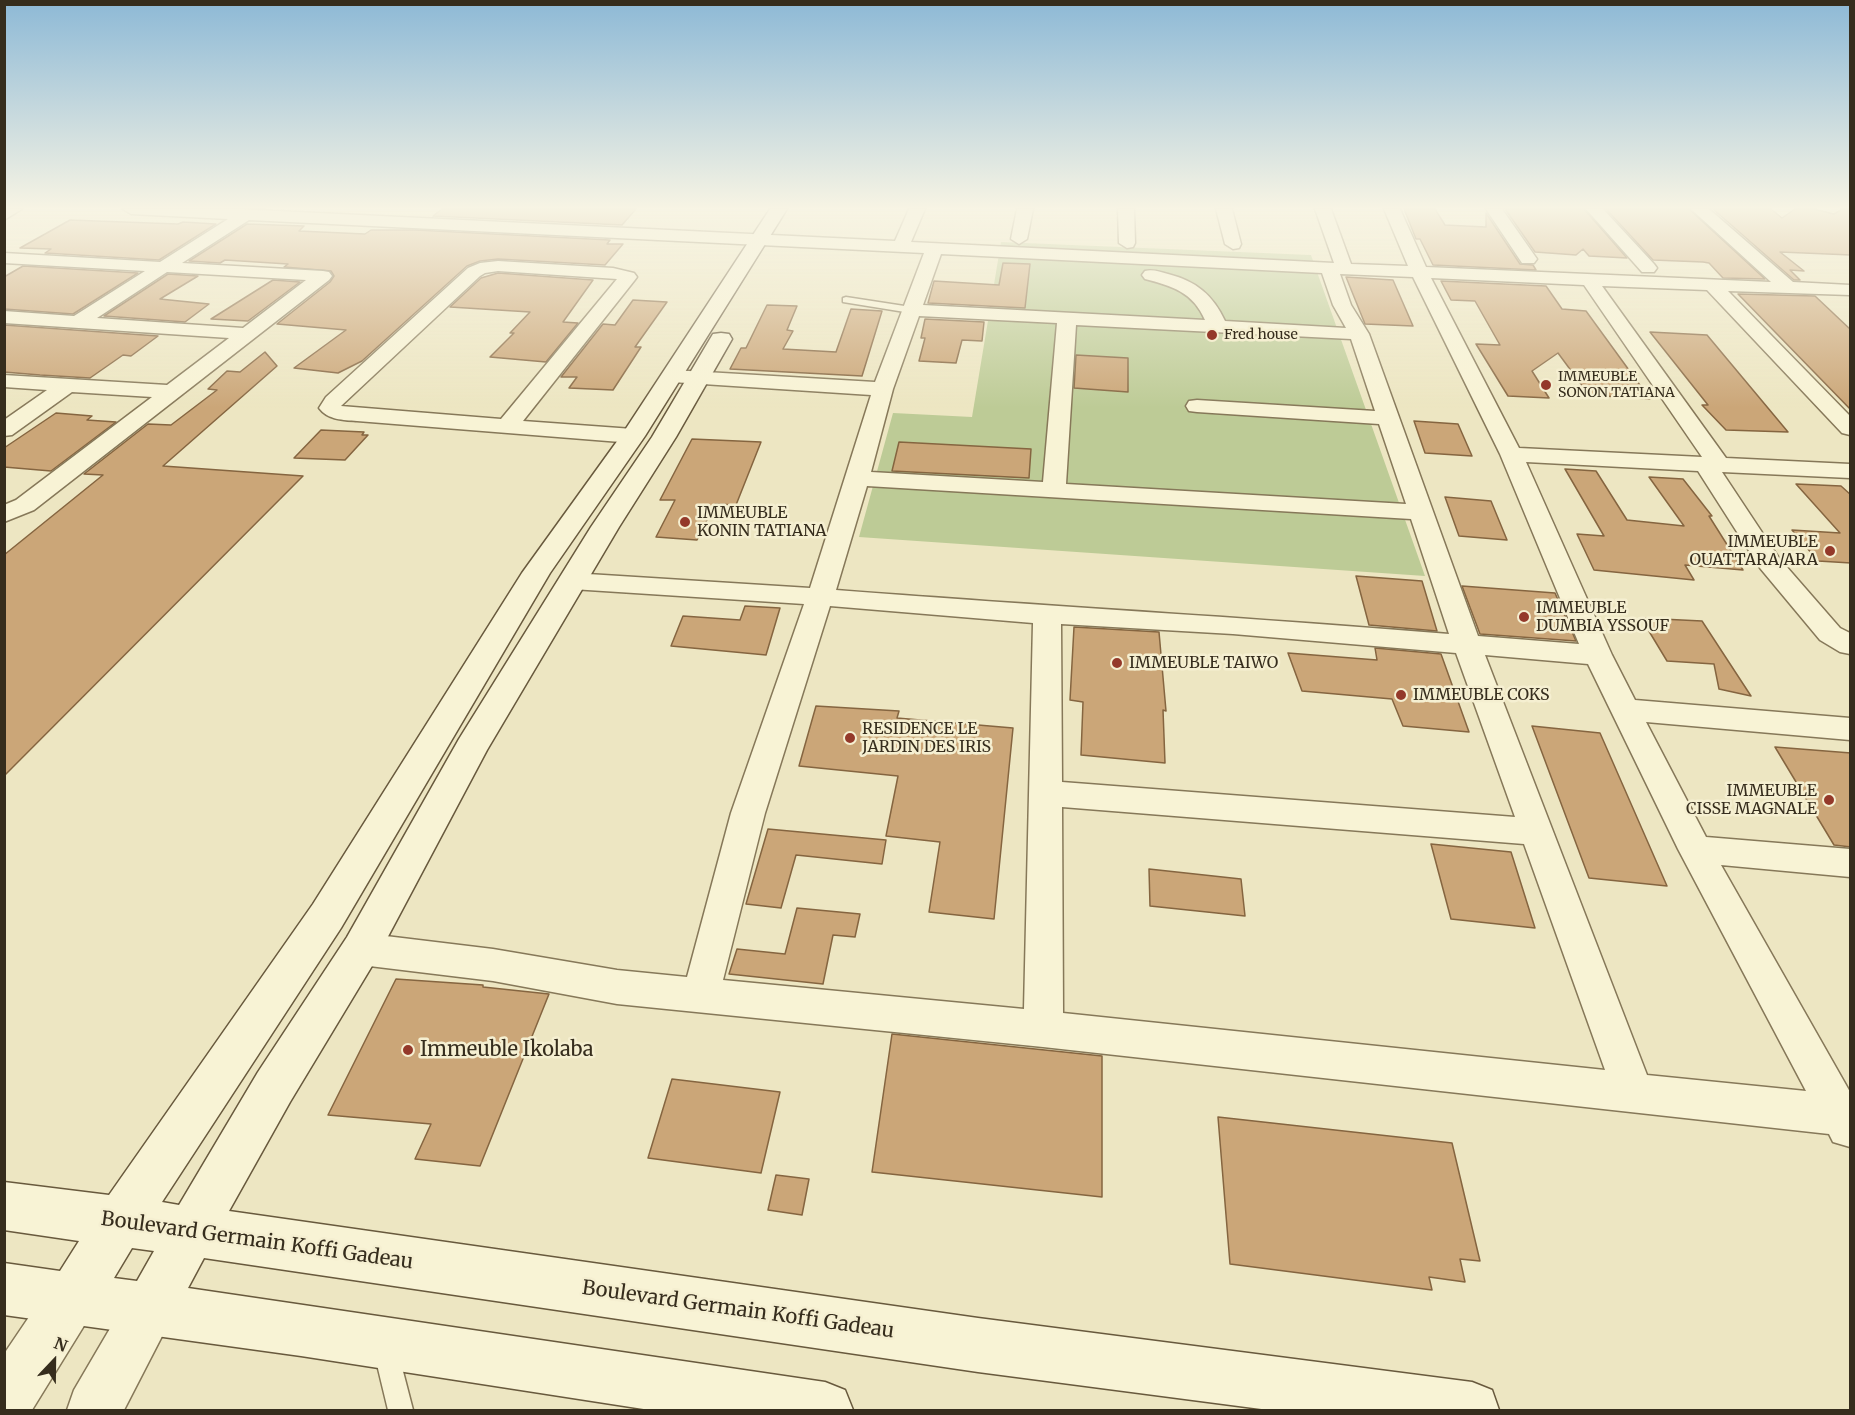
<!DOCTYPE html>
<style>
body{margin:0}
#map{position:relative;width:1855px;height:1415px;overflow:hidden;background:#ede6c2;font-family:Merriweather,serif}
canvas{display:block}
.frame{position:absolute;inset:0;border:6px solid #362d1d;pointer-events:none}
.north{position:absolute;left:24px;top:1331px;width:60px;height:60px;-webkit-text-stroke:4px #f5efd1;paint-order:stroke;rotate:22deg;font-size:16px;font-weight:700;line-height:24px;text-align:center;color:#362d1d}
.north::after{content:'';display:block;margin:auto;width:21px;height:27px;background:#362d1d;clip-path:polygon(50% 0,100% 100%,50% 72%,0 100%)}
</style>
<div id="map">
<canvas width="1855" height="1415"></canvas>
<div class="frame"></div>
<div class="north">N</div>
</div>
<script>
const context = document.querySelector('canvas').getContext('2d');
context.lineJoin = 'round';
function fill(path, color) { context.fillStyle = color; context.fill(path, 'evenodd'); }
function stroke(path, color, width, dash) { context.strokeStyle = color; context.lineWidth = width; context.lineCap = dash ? 'butt' : 'round'; context.setLineDash(dash || []); context.stroke(path); }
function write(font, color, halo, rows, align = 'center') {
  context.font = font + ' Merriweather,serif'; context.lineWidth = 5; context.setLineDash([]); context.textBaseline = 'middle'; context.strokeStyle = halo; context.fillStyle = color; for (const [text, x, y, turn = 0] of rows) {
    context.save(); context.translate(x, y); context.rotate((+turn || 0) * Math.PI / 180); context.textAlign = isNaN(turn) ? turn : align; if (halo) context.strokeText(text, 0, 0); context.fillText(text, 0, 0); context.restore();
  }
}
fill(new Path2D(`
 M1001 242 1311 255 1425 576 859 537 893 413 972 417Z`), '#bdcb96');
const building = new Path2D(`
 M442 209H636L622 225 433 216Z
 M1404 209H1435L1445 225 1486 227V213L1520 264 1533 265 1536 270 1433 265 1420 239H1416Z
 M1505 209H1584L1627 258 1589 256 1583 249 1576 255 1535 252Z
 M1606 209H1689L1765 279 1723 278 1709 263 1703 262 1653 260Z
 M1713 209H1771L1782 218 1795 209H1814L1834 214 1842 209H1851V255L1780 252 1804 271 1790 270 1800 280H1794Z
 M70 220 178 224 183 222 216 224 159 260 45 253 51 249 20 248Z
 M247 224 304 226 299 231 365 234 371 230H416L610 240 607 244H623L605 265 498 259 480 261 467 266 362 361 338 373 294 368 346 330 277 324 330 282 334 276 331 271 284 267 288 264 225 260 220 263 189 261Z
 M1003 263 1030 264 1025 308 928 303 934 281 999 285Z
 M23 266 138 273 73 314 4 309V277Z
 M498 273 593 280 563 322 578 323 546 362 490 357 514 333H510L530 312 450 307 481 278Z
 M168 274 198 276 160 299 209 304 185 322 104 316Z
 M1346 277 1393 280 1413 326 1365 324Z
 M273 280 300 282 248 321 211 319Z
 M1441 281 1546 286 1562 309 1586 311 1650 399 1589 395 1558 353 1532 371 1549 398 1508 396 1476 344 1500 345 1475 301 1451 300Z
 M1738 294 1815 296 1851 330V410Z
 M633 300 667 302 635 347H641L613 390 569 388 577 377H561L603 324 615 325Z
 M767 305 797 306 787 330 793 331 783 349 836 352 851 309 882 311 862 376 730 369 741 348H746Z
 M925 319 984 322 982 341 962 340 956 363 919 361 925 338H921Z
 M4 325 158 336 131 356 123 355 90 378 40 375 4 372Z
 M1650 332 1707 335 1788 432 1726 430 1702 405H1708Z
 M265 352 277 366 163 466 303 476 4 776V555L103 475 84 474 148 424 171 425 217 390 208 389 227 371 240 372Z
 M1076 355 1128 358V392L1074 388Z
 M56 413 92 416 87 420 116 422 51 471 4 467V448Z
 M1414 421 1458 424 1472 456 1425 453Z
 M321 430 364 432 362 435H368L345 460 294 458Z
 M692 439 761 442 736 505 715 504 697 540 656 537 675 500H660Z
 M899 442 1031 449 1029 478 892 471Z
 M1565 469 1596 471 1627 520 1684 526 1649 477 1683 479 1712 516H1709L1743 570 1685 565 1694 580 1594 570 1577 534 1604 536Z
 M1796 484 1841 486 1851 495V563L1818 561 1792 530 1840 533Z
 M1445 497 1491 501 1507 540 1459 536Z
 M1356 576 1422 581 1437 631 1369 625Z
 M1462 586 1555 593 1576 641 1480 634Z
 M745 606 780 608 766 655 671 646 683 616 740 620Z
 M1641 618 1702 621 1751 696 1719 689 1714 664 1667 661Z
 M1074 627 1159 632 1166 711 1163 710 1165 763 1081 755 1083 702 1070 700Z
 M1375 648 1441 654 1469 732 1403 726 1392 699 1302 691 1288 653 1377 660Z
 M816 706 899 711 897 718 1013 728 994 919 929 912 940 842 886 836 898 776 799 766Z
 M1532 726 1600 733 1667 886 1589 878Z
 M1775 747 1851 753V847L1834 845Z
 M768 829 886 840 882 864 796 855 781 908 746 904Z
 M1431 844 1511 852 1535 928 1451 919Z
 M1149 869 1241 879 1245 916 1150 906Z
 M797 908 860 914 855 937 833 935 823 984 729 974 737 949 785 954Z
 M396 979 483 985V987L549 994 480 1166 415 1159 431 1124 328 1115Z
 M892 1034 1102 1056V1197L872 1172Z
 M672 1079 780 1092 761 1173 648 1158Z
 M1218 1117 1452 1143 1480 1261 1460 1259 1465 1282 1429 1277 1432 1290 1230 1264Z
 M776 1175 809 1179 802 1215 768 1210Z`);
fill(building, '#cba678');
stroke(building, '#856540', 1.5);
const service = new Path2D(`
 M846 297 911 307 916 310 911 313 843 302V298Z
 M386 1340 395 1343 398 1352 413 1410H388L374 1352 377 1343Z`);
const minor = new Path2D(`
 M4 209H22L4 220Z
 M123 209H236L895 241 909 209H925L911 242 1334 263 1315 209H1331L1351 264 1408 266 1384 209H1400L1426 267 1771 282 1691 209H1709L1793 282 1850 285V295L1728 291 1850 416V435L1842 433 1707 290 1602 286 1726 458 1850 464V478L1722 472 1779 558 1840 628 1850 633V654L1840 652 1820 640 1760 568 1698 471 1526 462 1612 655 1635 700 1850 718V740L1646 722 1706 837 1850 849V877L1721 865 1850 1092V1147L1833 1142 1829 1134 1043 1047 617 1004 493 981 361 965 348 960 343 949 348 938 361 933 493 949 617 970 687 977 731 813 804 604 572 589 563 587 559 581 563 575 572 573 810 588 871 395 672 382 665 380 662 376 665 372 672 370 875 382 924 253 249 220 182 263 323 271 329 272 332 276 329 280 34 510 4 522V505L16 500 152 397 72 392 12 435 4 436V420L47 390 4 387V375L167 385 229 338 4 323V311L74 316 145 271 4 263V253L160 262 228 219 131 214ZM941 254 1322 273 1333 305 1346 328 1225 321C1213 295 1196 281 1168 274 1160 272 1153 269 1145 271L1142 275 1145 279C1172 286 1193 292 1205 320L923 305ZM167 272 306 280 243 328 97 318ZM1340 274 1413 277 1500 454 1579 644 1478 636 1369 334 1351 305ZM1431 278 1584 285 1702 457 1519 448ZM919 316 1057 323 1043 482 871 472 893 389ZM1076 325 1351 339 1375 411 1197 400 1189 401 1186 406 1189 411 1197 412 1379 424 1406 504 1066 484ZM867 486 1411 519 1449 634C1245 617 1040 606 836 590ZM830 606 1033 623 1024 1009 723 980 765 813ZM1061 624 1233 634 1456 653 1515 817 1062 782ZM1485 655 1588 664 1678 849 1806 1091 1647 1075ZM1062 807 1524 844 1605 1070 1063 1013Z
 M1017 209H1033L1027 239 1019 244 1011 239Z
 M1118 209H1134L1135 243 1133 247 1127 248 1119 243Z
 M1216 209H1232L1241 244 1239 248 1233 249 1225 244Z
 M1486 209H1502L1537 259 1534 263H1522Z
 M1586 209H1603L1654 264 1657 268 1654 272H1642Z
 M498 261 613 268 634 273 637 277 634 281 523 421 633 429 641 431 644 436 641 441 633 443 357 421C343 420 328 420 319 408L326 397 468 268 480 263ZM498 271 617 279 501 419 341 406 480 276 485 273Z`);
const tertiary = new Path2D(`
 M72 1272 90 1280 98 1298 90 1316 32 1410H4V1354L54 1280Z
 M150 1283 168 1291 176 1309 124 1410H67L74 1390 132 1291Z`);
const secondary = new Path2D(`
 M770 209H787L645 436 550 573 341 928 162 1202 179 1205 258 1072 347 937 459 739 591 527 652 437 710 339 713 334 721 333 729 334 732 339 676 437 619 527 487 750 375 961 290 1102 229 1211 978 1318 1472 1382 1492 1390 1499 1410H1269L978 1372 204 1258 188 1288 825 1382 845 1390 853 1410H650L301 1356 4 1315V1263L60 1271 79 1241 4 1230V1182L109 1195 313 904 522 573 623 433ZM132 1248 154 1251 137 1281 114 1278Z`);
stroke(service, '#867859', 3);
stroke(minor, '#867859', 3);
stroke(tertiary, '#867859', 3);
stroke(secondary, '#68593d', 3);
fill(service, '#f8f3d5');
fill(minor, '#f8f3d5');
fill(tertiary, '#f8f3d5');
fill(secondary, '#f8f3d5');
const sky = context.createLinearGradient(0, 0, 0, 408);
sky.addColorStop(0, '#8db9d6');
sky.addColorStop(0.51, '#f7f4e4');
sky.addColorStop(1, '#f7f4e400');
context.fillStyle = sky;
context.fillRect(0, 0, 1855, 408);
for (const [x, y, r, color] of [
 [1212,335,6,"#94392a"],
 [1546,385,6,"#94392a"],
 [685,522,6,"#94392a"],
 [1830,551,6,"#94392a"],
 [1524,617,6,"#94392a"],
 [1117,663,6,"#94392a"],
 [1401,695,6,"#94392a"],
 [850,738,6,"#94392a"],
 [1829,800,6,"#94392a"],
 [408,1050,6,"#94392a"]
]) { const dot = new Path2D(); dot.arc(x, y, r, 0, 2 * Math.PI); context.fillStyle = color; context.fill(dot); stroke(dot, '#f5efd1', 2); }
write('14px', '#362d1d', '#f5efd1', [
 ["Fred house",1224,335],
 ["IMMEUBLE",1558,377],
 ["SONON TATIANA",1558,393]
], 'left');
write('16px', '#362d1d', '#f5efd1', [
 ["IMMEUBLE",697,513],
 ["KONIN TATIANA",697,531],
 ["IMMEUBLE",1818,542,"right"],
 ["OUATTARA/ARA",1818,560,"right"],
 ["IMMEUBLE",1536,608],
 ["DUMBIA YSSOUF",1536,626],
 ["IMMEUBLE TAIWO",1129,663],
 ["IMMEUBLE COKS",1413,695],
 ["RESIDENCE LE",862,729],
 ["JARDIN DES IRIS",862,747],
 ["IMMEUBLE",1817,791,"right"],
 ["CISSE MAGNALE",1817,809,"right"]
], 'left');
write('20px', '#362d1d', '#f5efd1', [
 ["Immeuble Ikolaba",420,1050]
], 'left');
write('20px', '#362d1d', '#f5efd1', [
 ["Boulevard Germain Koffi Gadeau",257,1241,8],
 ["Boulevard Germain Koffi Gadeau",738,1310,8]
]);
</script>
